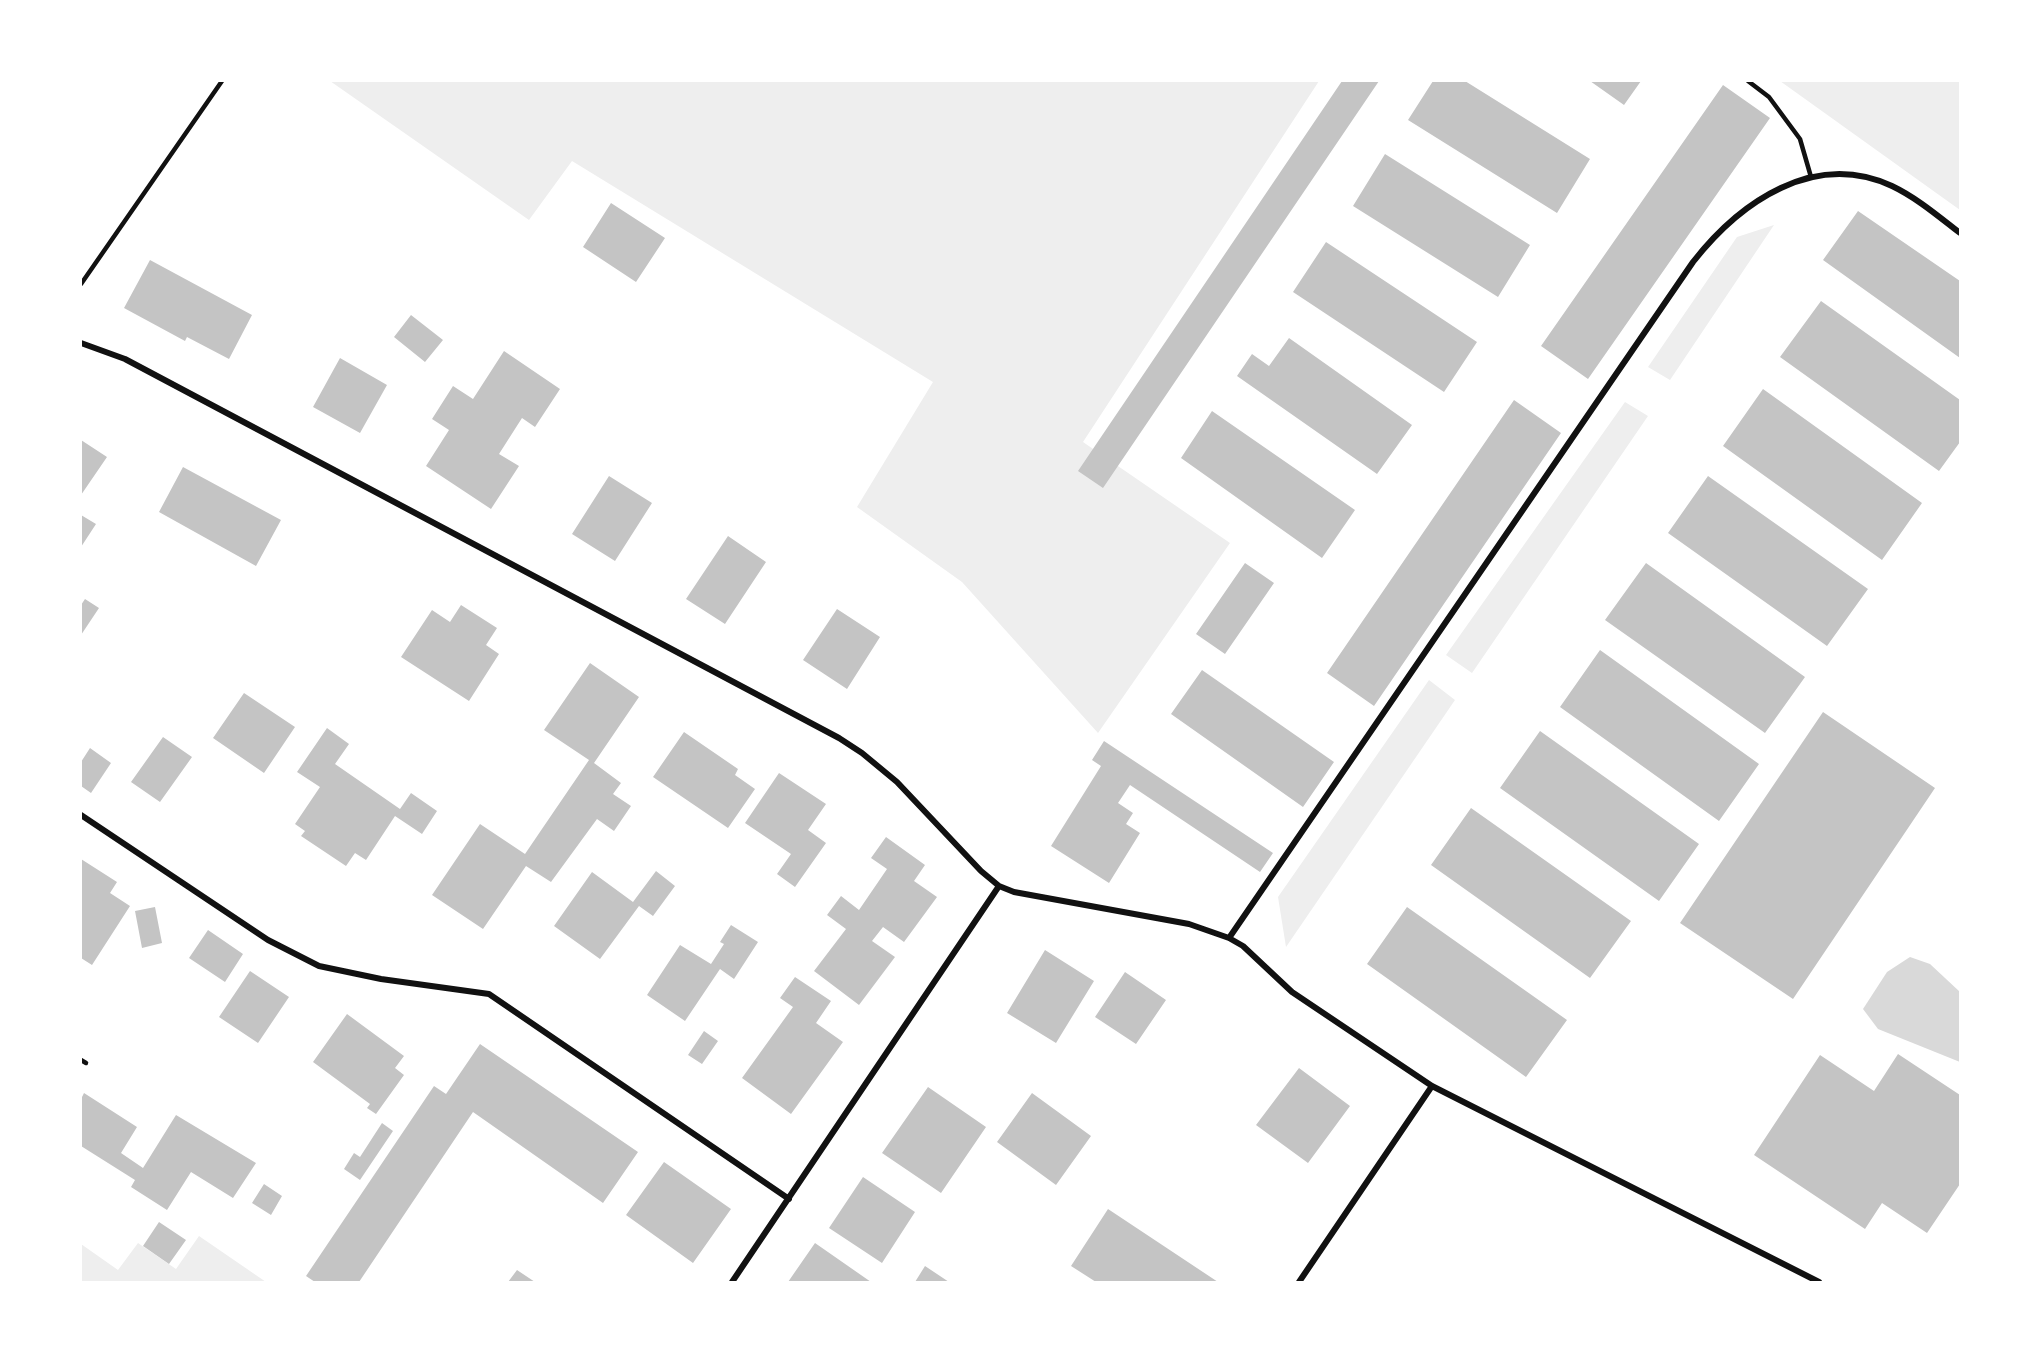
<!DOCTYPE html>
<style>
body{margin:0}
#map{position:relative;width:2041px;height:1363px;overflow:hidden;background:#fff;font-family:Karla,sans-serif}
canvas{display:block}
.frame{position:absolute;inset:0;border:82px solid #fff;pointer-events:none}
</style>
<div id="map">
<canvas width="2041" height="1363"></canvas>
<div class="frame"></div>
</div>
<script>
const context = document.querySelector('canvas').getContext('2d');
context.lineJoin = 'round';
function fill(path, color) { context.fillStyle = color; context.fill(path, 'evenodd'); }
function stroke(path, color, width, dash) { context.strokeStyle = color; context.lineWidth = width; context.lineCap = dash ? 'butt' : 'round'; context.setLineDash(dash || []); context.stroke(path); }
fill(new Path2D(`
 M330 81H1319L1083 442 1230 543 1098 733 962 582 857 507 933 382 572 161 529 220Z
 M1780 81H1960V210Z
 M1774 225 1670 380 1648 367 1737 237Z
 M1625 402 1648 416 1472 673 1446 655Z
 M1429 680 1455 700 1286 947 1278 897Z
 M199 1236 266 1282H81V1244L118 1270 138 1243 176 1269Z`), '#eee');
fill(new Path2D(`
 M1910 957 1930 964 1960 992V1062L1878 1029 1863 1009 1887 972Z`), '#d9d9d9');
fill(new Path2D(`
 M1342 81H1379L1103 488 1078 471Z
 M1433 81H1465L1590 159 1557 213 1408 120Z
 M1590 81H1641L1624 105Z
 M1723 85 1770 118 1588 379 1541 346Z
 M1385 154 1530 245 1498 297 1353 206Z
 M611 203 665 238 636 282 583 247Z
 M1858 211 1960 281V358L1823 260Z
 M1326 242 1477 342 1444 392 1293 292Z
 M150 260 252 315 229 359 187 337 185 341 124 308Z
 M1821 301 1960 400V442L1939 471 1780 357Z
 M411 315 443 340 425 362 394 337Z
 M1289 338 1412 425 1377 474 1237 376 1252 354 1269 366Z
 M504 351 560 389 535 427 522 418 499 454 519 466 491 509 426 466 449 430 432 419 453 386 473 399Z
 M340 358 387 385 360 433 313 407Z
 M1763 389 1922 503 1882 560 1723 446Z
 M1514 400 1561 433 1374 706 1327 673Z
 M1212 411 1355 510 1322 558 1181 458Z
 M81 440 107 457 81 495Z
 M183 467 281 520 256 566 159 512Z
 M609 476 652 503 615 561 572 534Z
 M1708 476 1868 589 1827 646 1668 533Z
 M81 515 96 524 81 547Z
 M728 536 766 562 725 624 686 599Z
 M1245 563 1274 583 1225 654 1196 634Z
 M1646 563 1805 677 1765 733 1605 620Z
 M85 599 99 608 81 635V605Z
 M461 605 497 628 486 645 499 654 469 701 401 657 432 610 450 622Z
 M837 609 880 637 847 689 803 660Z
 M1600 650 1759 764 1719 821 1560 707Z
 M590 663 639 697 594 763 621 783 613 794 631 806 614 831 597 819 551 882 526 866 483 929 432 895 480 824 525 854 544 826 589 760 544 730Z
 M1202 670 1334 762 1303 807 1171 714Z
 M244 693 295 727 264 773 213 738Z
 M1823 712 1935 788 1793 999 1680 923Z
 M327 728 349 744 335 764 400 809 411 793 437 811 422 834 395 816 366 860 355 853 346 866 301 836 305 831 295 824 320 787 297 772Z
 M1540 731 1699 844 1659 901 1500 788Z
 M684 732 738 769 735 775 755 789 728 828 653 777Z
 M163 737 192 757 160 802 131 782Z
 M1104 741 1273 853 1260 872 1130 785 1118 803 1133 813 1126 824 1140 833 1109 883 1051 846 1101 766 1092 760Z
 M90 748 111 763 91 793 81 786V762Z
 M779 773 826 804 808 830 826 843 795 887 777 874 791 854 745 823Z
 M1471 808 1631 921 1590 978 1431 865Z
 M886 837 925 865 914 881 937 897 904 942 883 927 872 941 895 957 859 1005 814 971 846 929 827 915 841 896 859 910 887 869 871 858Z
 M81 859 117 882 110 893 130 906 92 965 81 958Z
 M656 871 675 886 653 916 639 906 600 959 554 926 592 872 633 902Z
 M155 907 162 943 142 948 135 911Z
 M1407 907 1567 1020 1526 1077 1367 964Z
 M731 925 758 942 734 979 720 969 685 1021 647 995 680 945 711 964 724 944 720 942Z
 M208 930 243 954 225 982 189 958Z
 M1045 950 1094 981 1056 1043 1007 1013Z
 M250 971 289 997 258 1043 219 1017Z
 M1125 972 1166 1000 1136 1044 1095 1017Z
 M795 977 831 1001 816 1023 843 1042 791 1114 742 1078 793 1007 780 998Z
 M347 1014 404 1056 395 1068 404 1075 376 1114 367 1108 370 1104 313 1062Z
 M704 1031 718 1041 702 1064 688 1055Z
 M480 1044 638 1152 603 1203 473 1112 359 1282H315L306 1276 434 1086 446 1094Z
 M1898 1054 1960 1095V1184L1927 1233 1882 1203 1865 1229 1754 1155 1820 1055 1874 1091Z
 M1299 1068 1350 1106 1308 1163 1256 1125Z
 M928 1087 986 1127 941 1193 882 1153Z
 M84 1093 137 1127 121 1153 143 1168 176 1115 256 1163 233 1198 191 1172 167 1210 131 1187 135 1180 81 1146V1099Z
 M1032 1093 1091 1136 1056 1185 997 1142Z
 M382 1123 393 1131 360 1180 344 1169 354 1153 360 1157Z
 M664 1162 731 1209 693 1263 626 1215Z
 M863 1177 915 1212 882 1263 829 1228Z
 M264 1184 282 1196 271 1215 252 1203Z
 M1108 1209 1218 1282H1096L1071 1266Z
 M159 1222 186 1240 169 1264 143 1246Z
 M815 1243 871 1282H788Z
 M925 1266 949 1282H915Z
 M517 1270 535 1282H508Z`), '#c4c4c4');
stroke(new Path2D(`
 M1748 81 1769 97 1800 139 1811 177
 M81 284 222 81
 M81 1060 86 1063`), '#111', 4.5);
stroke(new Path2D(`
 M81 343 125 359 839 738 862 753 897 782 981 871 999 886 1014 892 1189 924 1229 938 1243 946 1292 992 1432 1086 1819 1282
 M81 815 268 940 319 966 381 979 489 994 789 1199
 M1229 938 1693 262C1740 202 1814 150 1892 186 1917 198 1938 216 1960 233
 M732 1282 999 886
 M1299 1282 1432 1086`), '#111', 6);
</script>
